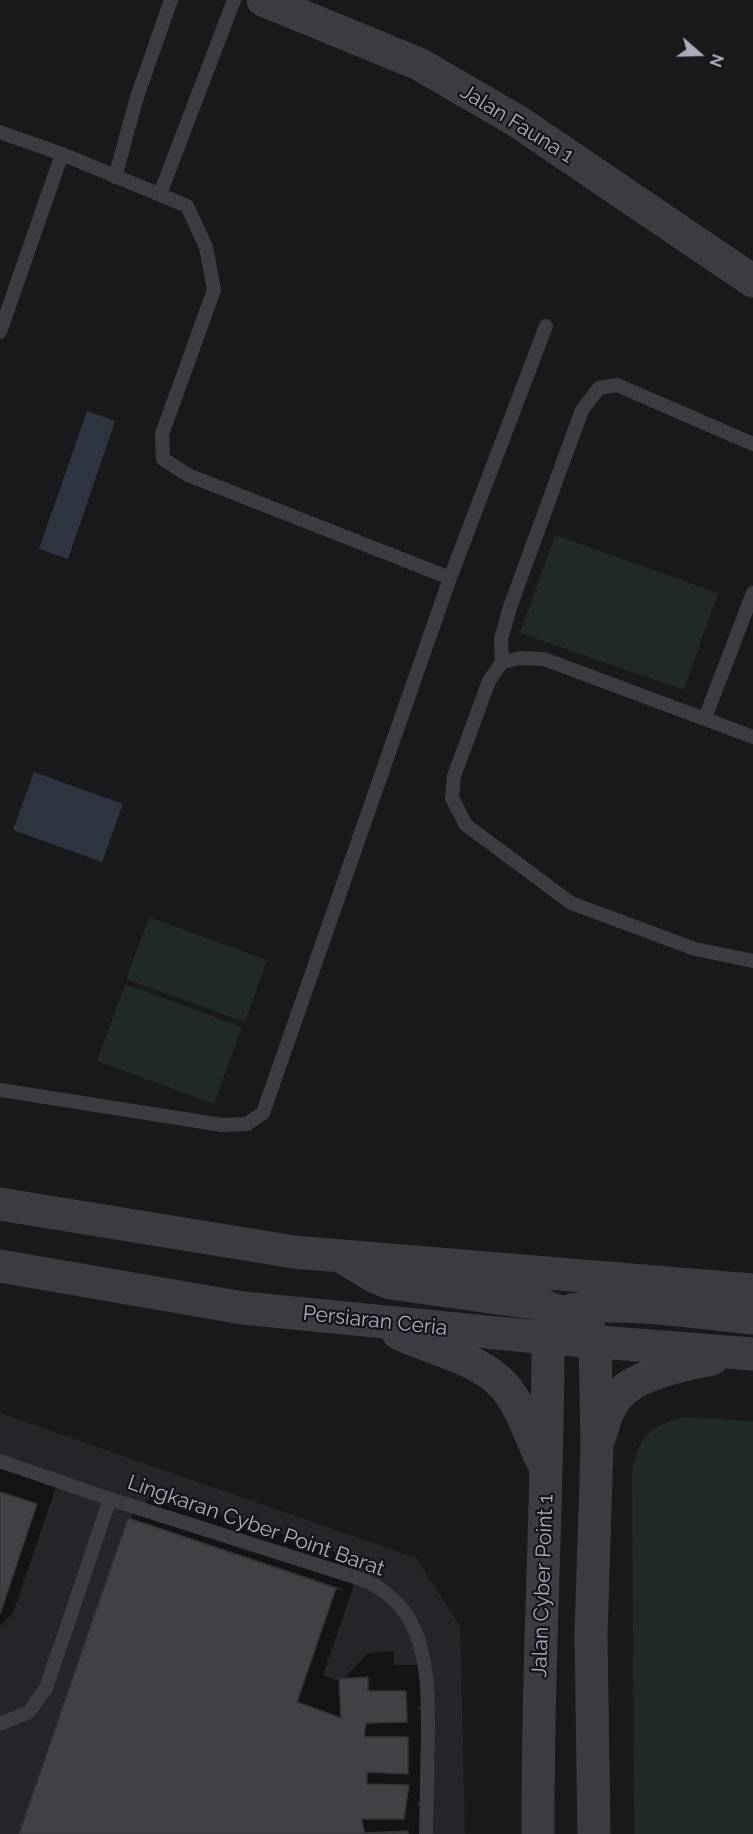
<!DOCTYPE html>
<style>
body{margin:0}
#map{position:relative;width:753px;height:1834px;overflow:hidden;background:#1a191c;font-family:Raleway,sans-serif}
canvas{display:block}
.north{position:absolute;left:669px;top:24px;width:60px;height:60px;-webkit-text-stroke:4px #151417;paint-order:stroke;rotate:110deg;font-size:16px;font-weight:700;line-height:24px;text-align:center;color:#abadbc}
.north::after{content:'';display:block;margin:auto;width:21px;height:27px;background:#abadbc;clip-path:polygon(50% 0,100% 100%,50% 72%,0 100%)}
</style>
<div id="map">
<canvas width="753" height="1834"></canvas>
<div class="north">N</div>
</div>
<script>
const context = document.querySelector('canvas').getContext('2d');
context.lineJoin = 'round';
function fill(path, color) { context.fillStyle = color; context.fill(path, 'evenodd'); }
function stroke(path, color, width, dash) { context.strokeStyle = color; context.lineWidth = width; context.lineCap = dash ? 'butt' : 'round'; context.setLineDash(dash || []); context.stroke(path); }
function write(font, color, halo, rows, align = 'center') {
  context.font = font + ' Raleway,sans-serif'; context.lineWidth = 4.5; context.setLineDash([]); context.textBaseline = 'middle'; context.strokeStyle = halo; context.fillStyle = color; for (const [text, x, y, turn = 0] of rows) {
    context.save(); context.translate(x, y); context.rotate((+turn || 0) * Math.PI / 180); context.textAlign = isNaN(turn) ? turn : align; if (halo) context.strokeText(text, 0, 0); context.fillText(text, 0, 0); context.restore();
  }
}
fill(new Path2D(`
 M0 1413 416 1558 460 1626 465 1834H0Z`), '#262529');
fill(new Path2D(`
 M555 535 718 593 684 690 520 633Z
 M149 917 267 960 245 1022 126 979Z
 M125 984 242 1027 214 1104 97 1061Z
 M683 1417 753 1421V1834H634L632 1472C638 1437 648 1426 683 1417Z`), '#212a24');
fill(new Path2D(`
 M87 411 115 421 68 559 39 549Z
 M34 772 123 804 102 862 13 830Z`), '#2e3541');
fill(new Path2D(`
 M0 1461 57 1484 13 1613 0 1626Z
 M156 1492 362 1561 323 1675 341 1682 368 1653 394 1651V1665H432L433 1694 417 1710H434L422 1758H435L430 1790 415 1806 434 1805 433 1834H21L129 1519ZM143 1522 343 1589 342 1591 143 1525Z`), '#0007');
const building = new Path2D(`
 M0 1492 37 1504 0 1614Z
 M128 1518 336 1588 297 1702 341 1718 339 1679 368 1677V1691H406L407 1722 366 1723 364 1737H408V1774L367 1772V1784L409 1785 404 1819H361L365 1833 408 1831V1834H19Z`);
fill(building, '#414146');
stroke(building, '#343338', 1.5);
stroke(new Path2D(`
 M0 132 62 154 187 206 206 247 214 290 162 434 163 459 188 475 450 578
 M115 177 137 97 171 0
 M160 194 234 0
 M0 332 62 154
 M502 662 501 639 510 607 582 410 599 388 617 385 753 444
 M705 718 753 593
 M753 737 544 659 521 658 502 662 489 681 454 776 452 798 466 825 571 903 695 949 753 961
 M0 1090 222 1125 247 1124 263 1113 450 578 546 326
 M0 1461 110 1499 358 1578C429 1604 428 1673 428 1737 427 1769 427 1802 426 1834
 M0 1724 29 1712 46 1688 110 1499`), '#3c3c43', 14);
stroke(new Path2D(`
 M263 0 419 64 517 121 753 281
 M0 1204 294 1252 753 1290
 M342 1257 375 1277 390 1283 540 1304 578 1320 589 1330 595 1342 597 1446 591 1635 594 1834
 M0 1266 243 1308 548 1338 753 1354
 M398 1333C434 1351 488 1359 511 1395 525 1416 532 1440 543 1463
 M600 1436C604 1422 608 1408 617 1397 634 1375 685 1364 712 1359
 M538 1834C537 1668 548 1503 548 1338 551 1328 555 1316 565 1312 607 1297 706 1314 753 1318`), '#3c3c43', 33);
write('21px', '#abadbc', '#151417', [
 ["Jalan Fauna 1",517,124,32],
 ["Persiaran Ceria",375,1321,6],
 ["Lingkaran Cyber Point Barat",256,1526,19],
 ["Jalan Cyber Point 1",543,1586,-88]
]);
</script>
